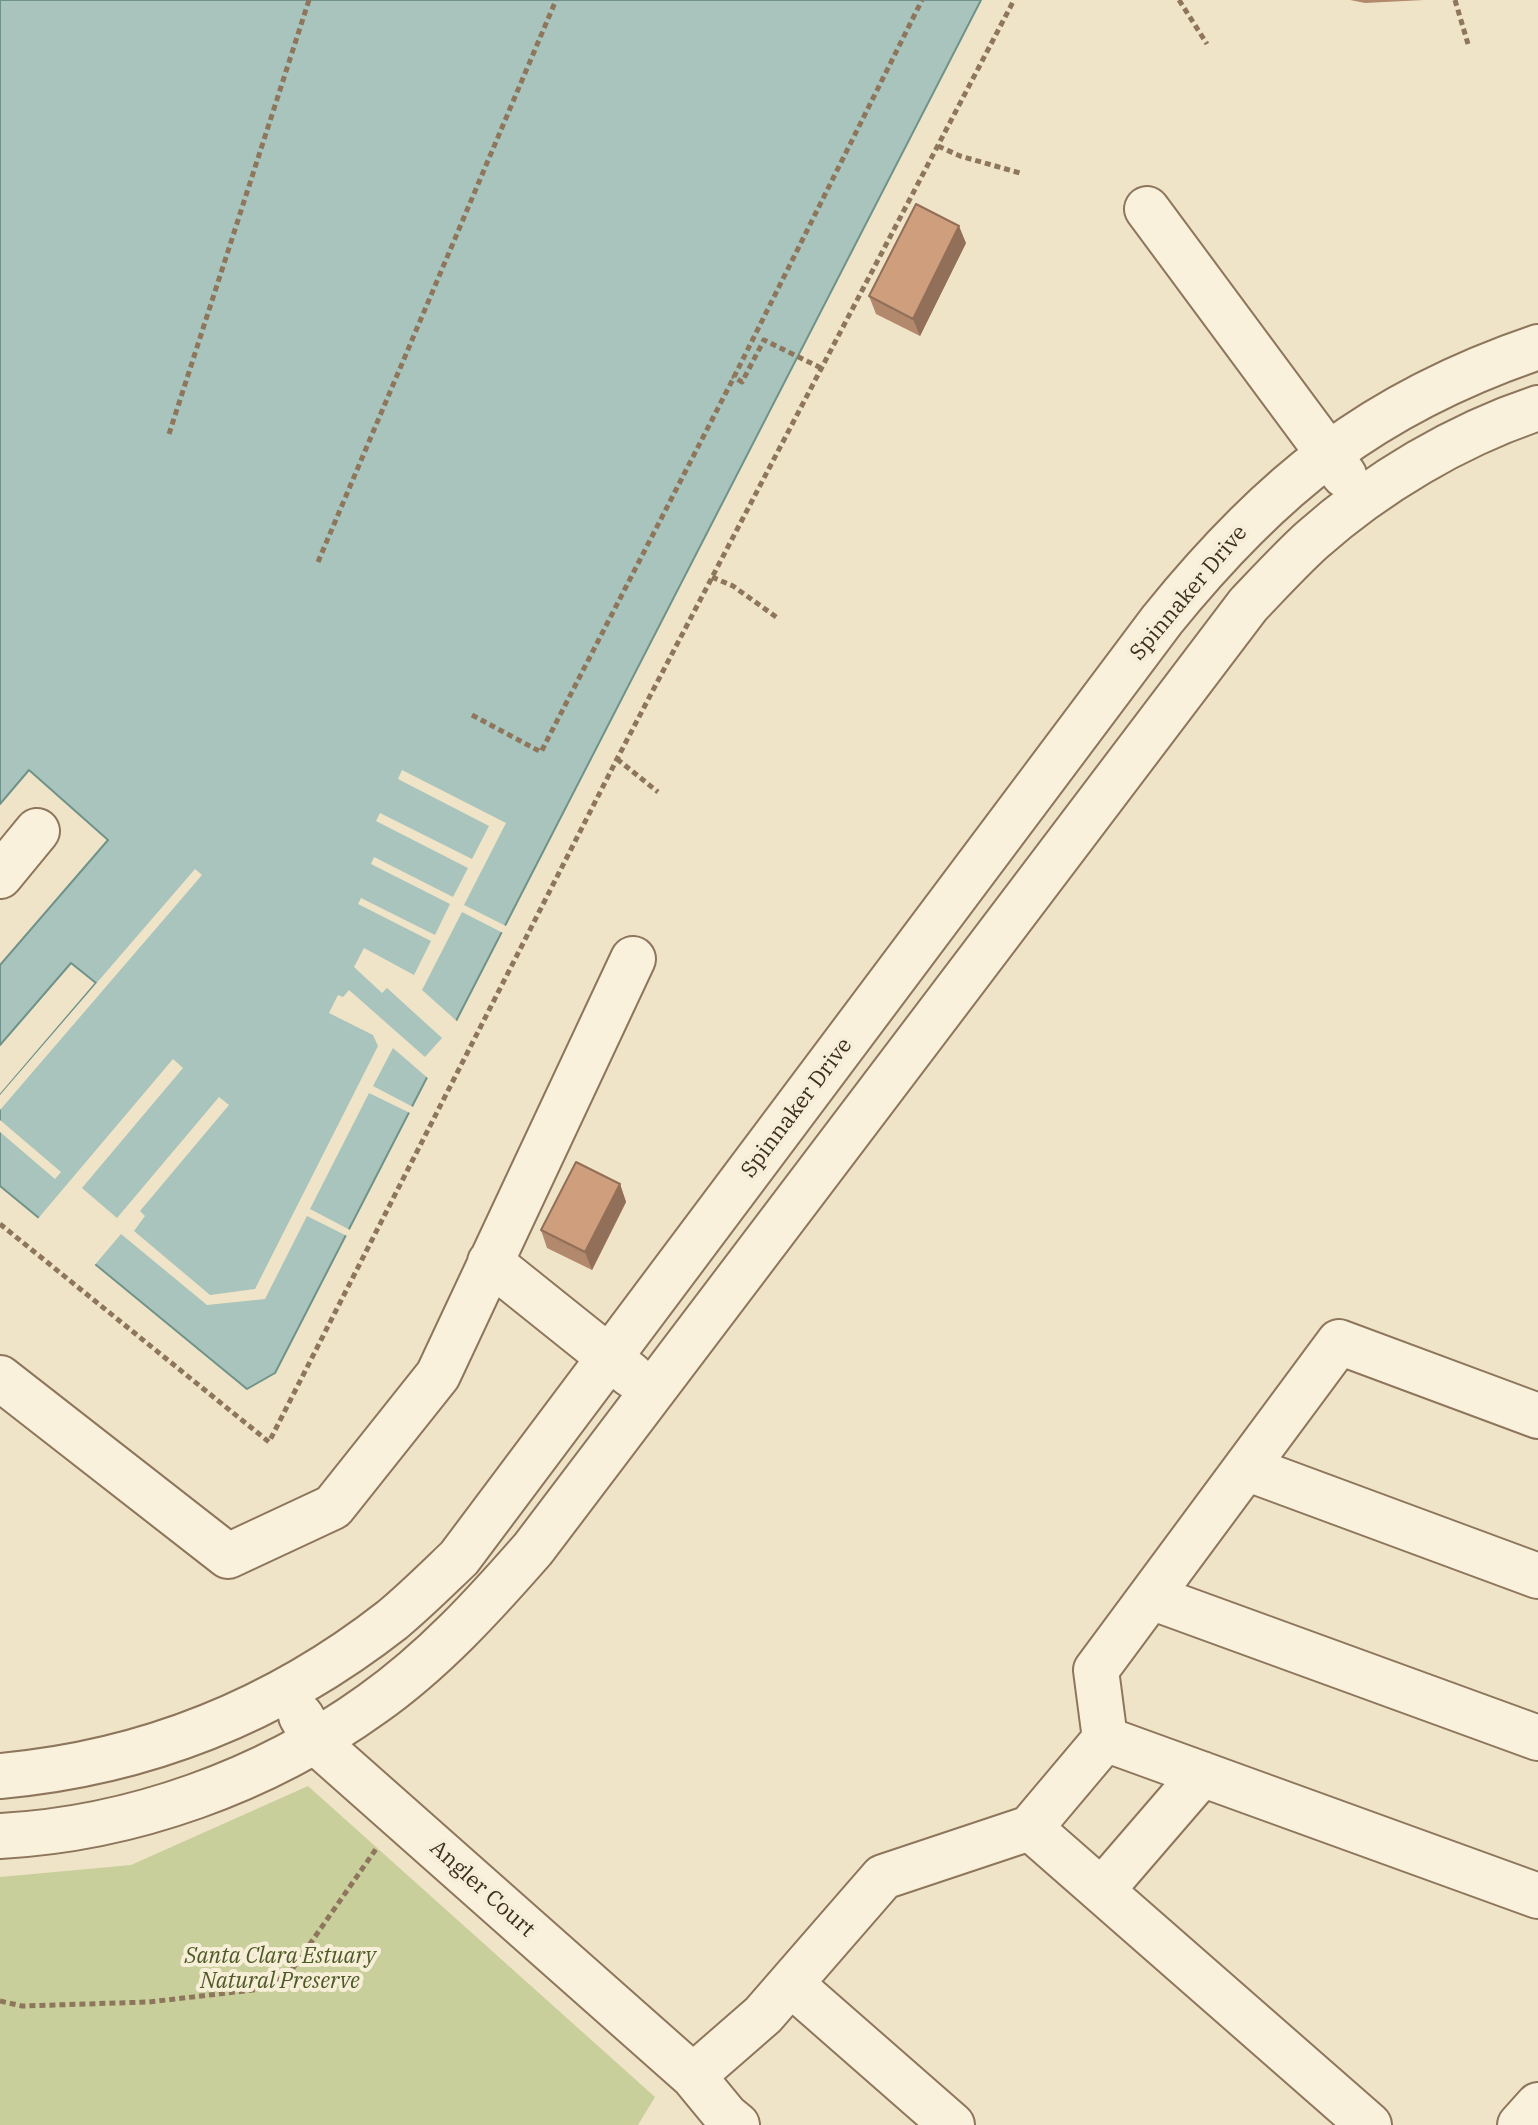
<!DOCTYPE html>
<style>
body{margin:0}
canvas{display:block;background:#f0e4c8}
</style>
<canvas width="1538" height="2125"></canvas>
<script>
const context = document.querySelector('canvas').getContext('2d');
context.lineJoin = 'round';
function fill(path, color) { context.fillStyle = color; context.fill(path, 'evenodd'); }
function stroke(path, color, width, dash) { context.strokeStyle = color; context.lineWidth = width; context.lineCap = dash ? 'butt' : 'round'; context.setLineDash(dash || []); context.stroke(path); }
function write(font, color, halo, rows, align = 'center') {
  context.font = font + ' "IBM Plex Serif",serif'; context.lineWidth = 8; context.setLineDash([]); context.textBaseline = 'middle'; context.strokeStyle = halo; context.fillStyle = color; for (const [text, x, y, turn = 0] of rows) {
    context.save(); context.translate(x, y); context.rotate((+turn || 0) * Math.PI / 180); context.textAlign = isNaN(turn) ? turn : align; if (halo) context.strokeText(text, 0, 0); context.fillText(text, 0, 0); context.restore();
  }
}
fill(new Path2D(`
 M308 1786 655 2097 638 2125H0V1877L131 1865Z`), '#c9cf9b');
const water = new Path2D(`
 M0 0H981L275 1373 247 1389 0 1186V1095L96 983 71 963 0 1045V965L108 840 29 770 0 804Z`);
fill(water, '#a9c4bc');
stroke(water, '#6f938a', 2);
fill(new Path2D(`
 M402 770 506 823 464 905 508 927 505 934 462 912 422 990 459 1023 430 1080 393 1048 373 1086 415 1108 412 1114 369 1093 310 1209 352 1231 349 1237 307 1216 265 1299 207 1305 121 1234 93 1267 36 1221 173 1059 183 1068 82 1188 117 1218 219 1097 229 1105 140 1211 145 1216 134 1231 210 1295 255 1289 378 1046 373 1035 329 1013 338 995 343 997 349 990 425 1057 442 1038 387 988 382 993 354 967 364 948 414 975 431 941 358 904 361 898 435 935 450 904 371 864 374 857 453 897 468 868 376 821 380 813 472 859 489 826 398 779Z
 M195 869 202 875 0 1110V1095Z
 M0 1120 61 1172 55 1179 0 1132Z`), '#f0e4c8');
const minor = new Path2D(`
 M1147 209 1344 475
 M0 876 37 831
 M490 1262 631 1375
 M0 1378 228 1556 333 1507 438 1375 633 959
 M1246 1468 1538 1576
 M1151 1597 1538 1738
 M301 1716 316 1742 693 2076 726 2116 737 2125
 M1105 1739 1538 1896
 M0 1776C145 1763 277 1710 392 1620 415 1601 437 1579 459 1558L1162 620C1271 485 1373 403 1538 347
 M1030 1828 1369 2125
 M0 1836C132 1829 265 1781 372 1704 433 1661 484 1605 533 1549L1248 605C1269 583 1290 560 1312 540 1376 483 1457 435 1538 408
 M1102 1890 1202 1774
 M791 1984 952 2125
 M693 2076 763 2015 883 1877 1030 1828 1105 1739 1096 1670 1339 1342 1538 1416
 M1520 2125 1538 2105`);
stroke(minor, '#8d765c', 48);
stroke(new Path2D(`
 M1179 0 1207 44
 M1455 0 1468 44
 M938 146 960 156 1020 173
 M821 368 764 340 742 382 734 377 922 0
 M169 434 309 0
 M318 562 556 0
 M712 577 733 586 779 619
 M472 715 541 752 734 377
 M617 759 658 792
 M0 1224 269 1442 617 759 1014 0
 M0 2001 22 2006 149 2002 262 1989 289 1974 376 1849`), '#8d765c', 5, [6, 4]);
stroke(minor, '#faf1dc', 44);
fill(new Path2D(`
 M1350 0H1424L1365 3Z
 M966 243 920 336 876 314 869 296Z
 M620 1184 626 1202 592 1270 547 1248 541 1230Z`), '#b2896c');
fill(new Path2D(`
 M959 226 966 243 920 336 913 319Z
 M620 1184 626 1202 592 1270 585 1252Z`), '#916f58');
const building = new Path2D(`
 M916 204 959 226 913 319 869 296Z
 M576 1162 620 1184 585 1252 541 1230Z`);
fill(building, '#cf9f7d');
stroke(building, '#916f58', 2);
write('22px', '#3d2e20', '#f7eed8', [
 ["Spinnaker Drive",1189,593,-50],
 ["Spinnaker Drive",797,1108,-53],
 ["Angler Court",482,1889,42]
]);
write('italic 22px', '#4d5a26', '#f7eed8', [
 ["Santa Clara Estuary",280,1957],
 ["Natural Preserve",280,1982]
]);
</script>
